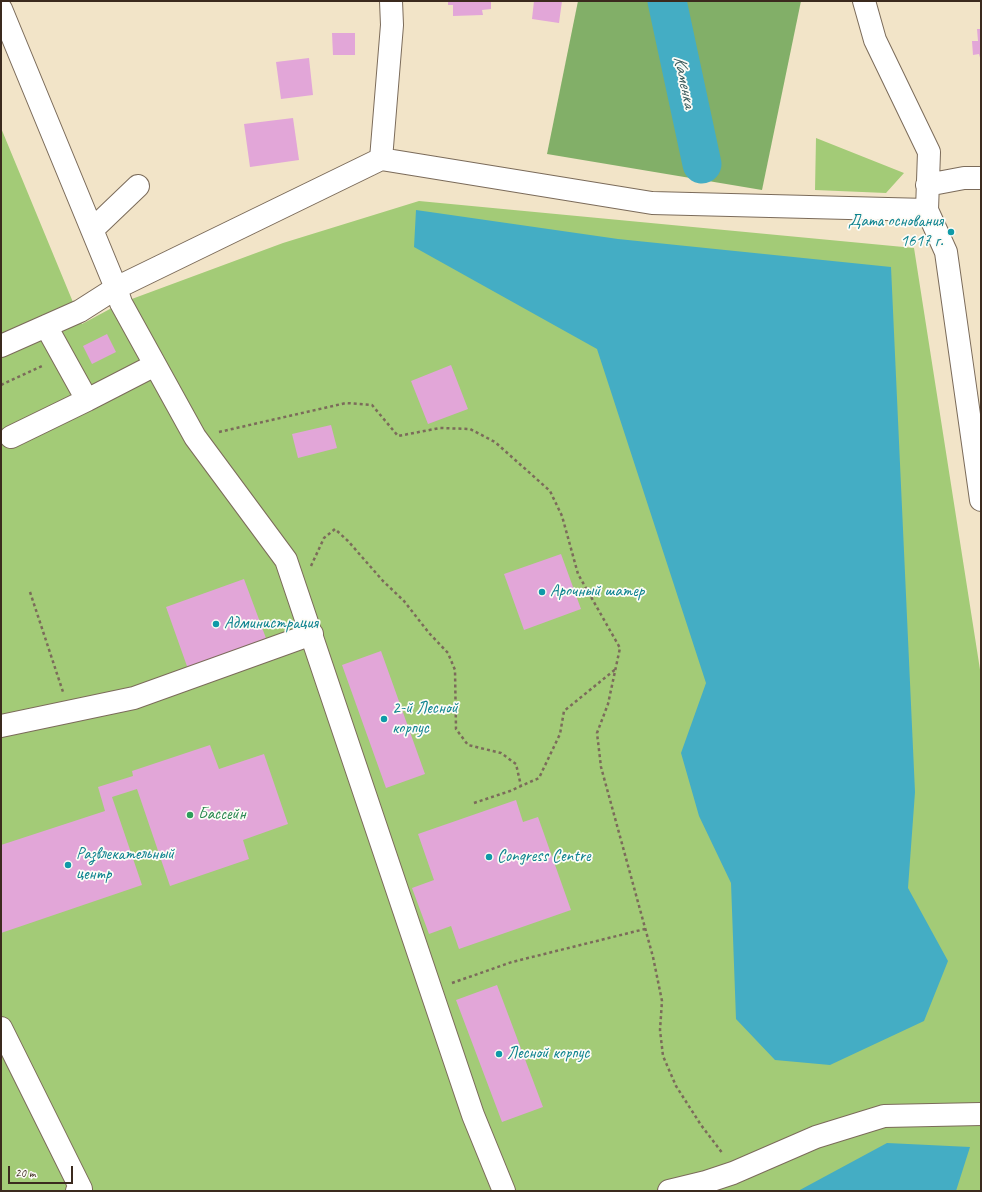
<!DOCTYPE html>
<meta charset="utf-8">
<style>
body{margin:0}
#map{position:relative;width:982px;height:1192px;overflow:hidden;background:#f2e4c8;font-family:Caveat,sans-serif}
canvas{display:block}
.frame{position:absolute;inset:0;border:2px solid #3b2a1e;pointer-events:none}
.scale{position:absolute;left:8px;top:1166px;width:65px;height:18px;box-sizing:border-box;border:2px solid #3b2a1e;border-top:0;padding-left:5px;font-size:12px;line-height:14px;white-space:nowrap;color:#3b2a1e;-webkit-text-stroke:3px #fdfcf7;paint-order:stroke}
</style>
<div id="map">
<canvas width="982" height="1192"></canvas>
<div class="frame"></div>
<div class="scale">20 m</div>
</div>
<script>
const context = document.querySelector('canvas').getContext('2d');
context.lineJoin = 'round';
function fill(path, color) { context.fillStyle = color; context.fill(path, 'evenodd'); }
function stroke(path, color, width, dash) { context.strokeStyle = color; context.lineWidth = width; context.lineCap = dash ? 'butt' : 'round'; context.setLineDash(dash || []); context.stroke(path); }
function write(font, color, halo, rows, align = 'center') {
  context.font = font + ' Caveat,sans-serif'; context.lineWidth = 3.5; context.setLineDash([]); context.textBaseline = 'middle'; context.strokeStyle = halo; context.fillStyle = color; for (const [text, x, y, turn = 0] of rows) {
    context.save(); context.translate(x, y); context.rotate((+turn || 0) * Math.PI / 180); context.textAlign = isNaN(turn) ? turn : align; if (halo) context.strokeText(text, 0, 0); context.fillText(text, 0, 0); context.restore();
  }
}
fill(new Path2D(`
 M1 128 82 324 121 303 283 243 419 201 914 248 981 676V1191H1Z
 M816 138 904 173 886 193 815 190Z`), '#a3cb77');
fill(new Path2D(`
 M578 1H801L762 190 547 154Z`), '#82af68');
fill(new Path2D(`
 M416 210 618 239 891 267 915 792 908 888 948 961 924 1021 830 1065 775 1060 736 1019 731 883 699 816 681 753 706 683 597 349 414 247Z
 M887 1143 970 1147 956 1191H798Z`), '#44adc4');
stroke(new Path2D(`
 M667 1 702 164`), '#44adc4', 39);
fill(new Path2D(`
 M448 1H491V9L482 10 483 15 453 16V5H448Z
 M534 1H562L559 23 532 19Z
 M977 29H981V61L979 54 973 55 972 41H978Z
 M332 33H355V55H333Z
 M309 58 313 95 281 99 276 62Z
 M293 118 299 160 250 167 244 124Z
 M107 334 116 352 92 364 83 346Z
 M451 365 468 409 428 424 411 381Z
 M331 425 337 448 298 458 292 434Z
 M561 554 581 609 524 630 504 574Z
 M244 579 267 641 188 669 166 607Z
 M381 651 425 774 386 788 342 665Z
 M210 745 219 769 264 754 288 824 243 840 249 859 170 886 137 789 112 797 142 885 1 933V845L105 811 98 787 133 776 132 771Z
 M516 800 523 822 538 817 571 910 459 949 451 926 429 934 412 888 434 880 418 834Z
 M497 985 543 1107 502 1122 456 1000Z`), '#e2a6d8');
const minor = new Path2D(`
 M864 1 875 40 929 152 927 210 946 252 981 500
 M1 9 116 288 381 159 652 203 927 210
 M381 159 392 25 391 1
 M927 185 964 178H981
 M92 230 138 186
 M1 346 80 311 116 288 121 303 195 437 286 560 473 1115 504 1191
 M87 400 155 365
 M11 437 87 400 46 326
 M1 726 134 698 312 634
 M1 1028 81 1189 77 1191
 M669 1191 706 1182 733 1173 816 1137 884 1116 981 1114`);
stroke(minor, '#7b6b5a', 24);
stroke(new Path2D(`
 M1 385 44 365
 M219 432 346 403 372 405 398 436 440 428 470 429 495 442 550 491 562 516 578 574 620 648 608 704 597 733 601 767 653 957 662 1001 660 1030 663 1056 676 1086 701 1125 723 1154
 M311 566 324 538 335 529 348 541 383 581 404 601 429 633 448 653 455 670 456 729 468 745 501 753 516 764 521 786
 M30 592 63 692
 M474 803 510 791 539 778 560 734 564 711 617 668
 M452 983 512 962 645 929`), '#7b6b5a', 2.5, [3, 3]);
stroke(minor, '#fff', 22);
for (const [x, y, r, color] of [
 [951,232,4,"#0f9aa8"],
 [542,592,4,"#0f9aa8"],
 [216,624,4,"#0f9aa8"],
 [384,719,4,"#0f9aa8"],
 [190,815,4,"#2e9e5b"],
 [489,857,4,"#0f9aa8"],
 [68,865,4,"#0f9aa8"],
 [499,1054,4,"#0f9aa8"]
]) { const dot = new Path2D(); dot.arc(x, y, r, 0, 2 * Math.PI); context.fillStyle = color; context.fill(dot); stroke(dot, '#fdfcf7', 1.5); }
write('17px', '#0d838f', '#fdfcf7', [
 ["Дата основания",943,222,"right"],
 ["1617 г.",943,242,"right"],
 ["Арочный шатер",550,592],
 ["Администрация",224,624],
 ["2-й Лесной",392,709],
 ["корпус",392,729],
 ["Развлекательный",76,855],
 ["центр",76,875],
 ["Congress Centre",497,857],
 ["Лесной корпус",507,1054]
], 'left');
write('17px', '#27864d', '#fdfcf7', [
 ["Бассейн",198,815]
], 'left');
write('italic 18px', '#3f5e60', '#fdfcf7', [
 ["Каменка",684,82,78]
]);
</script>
